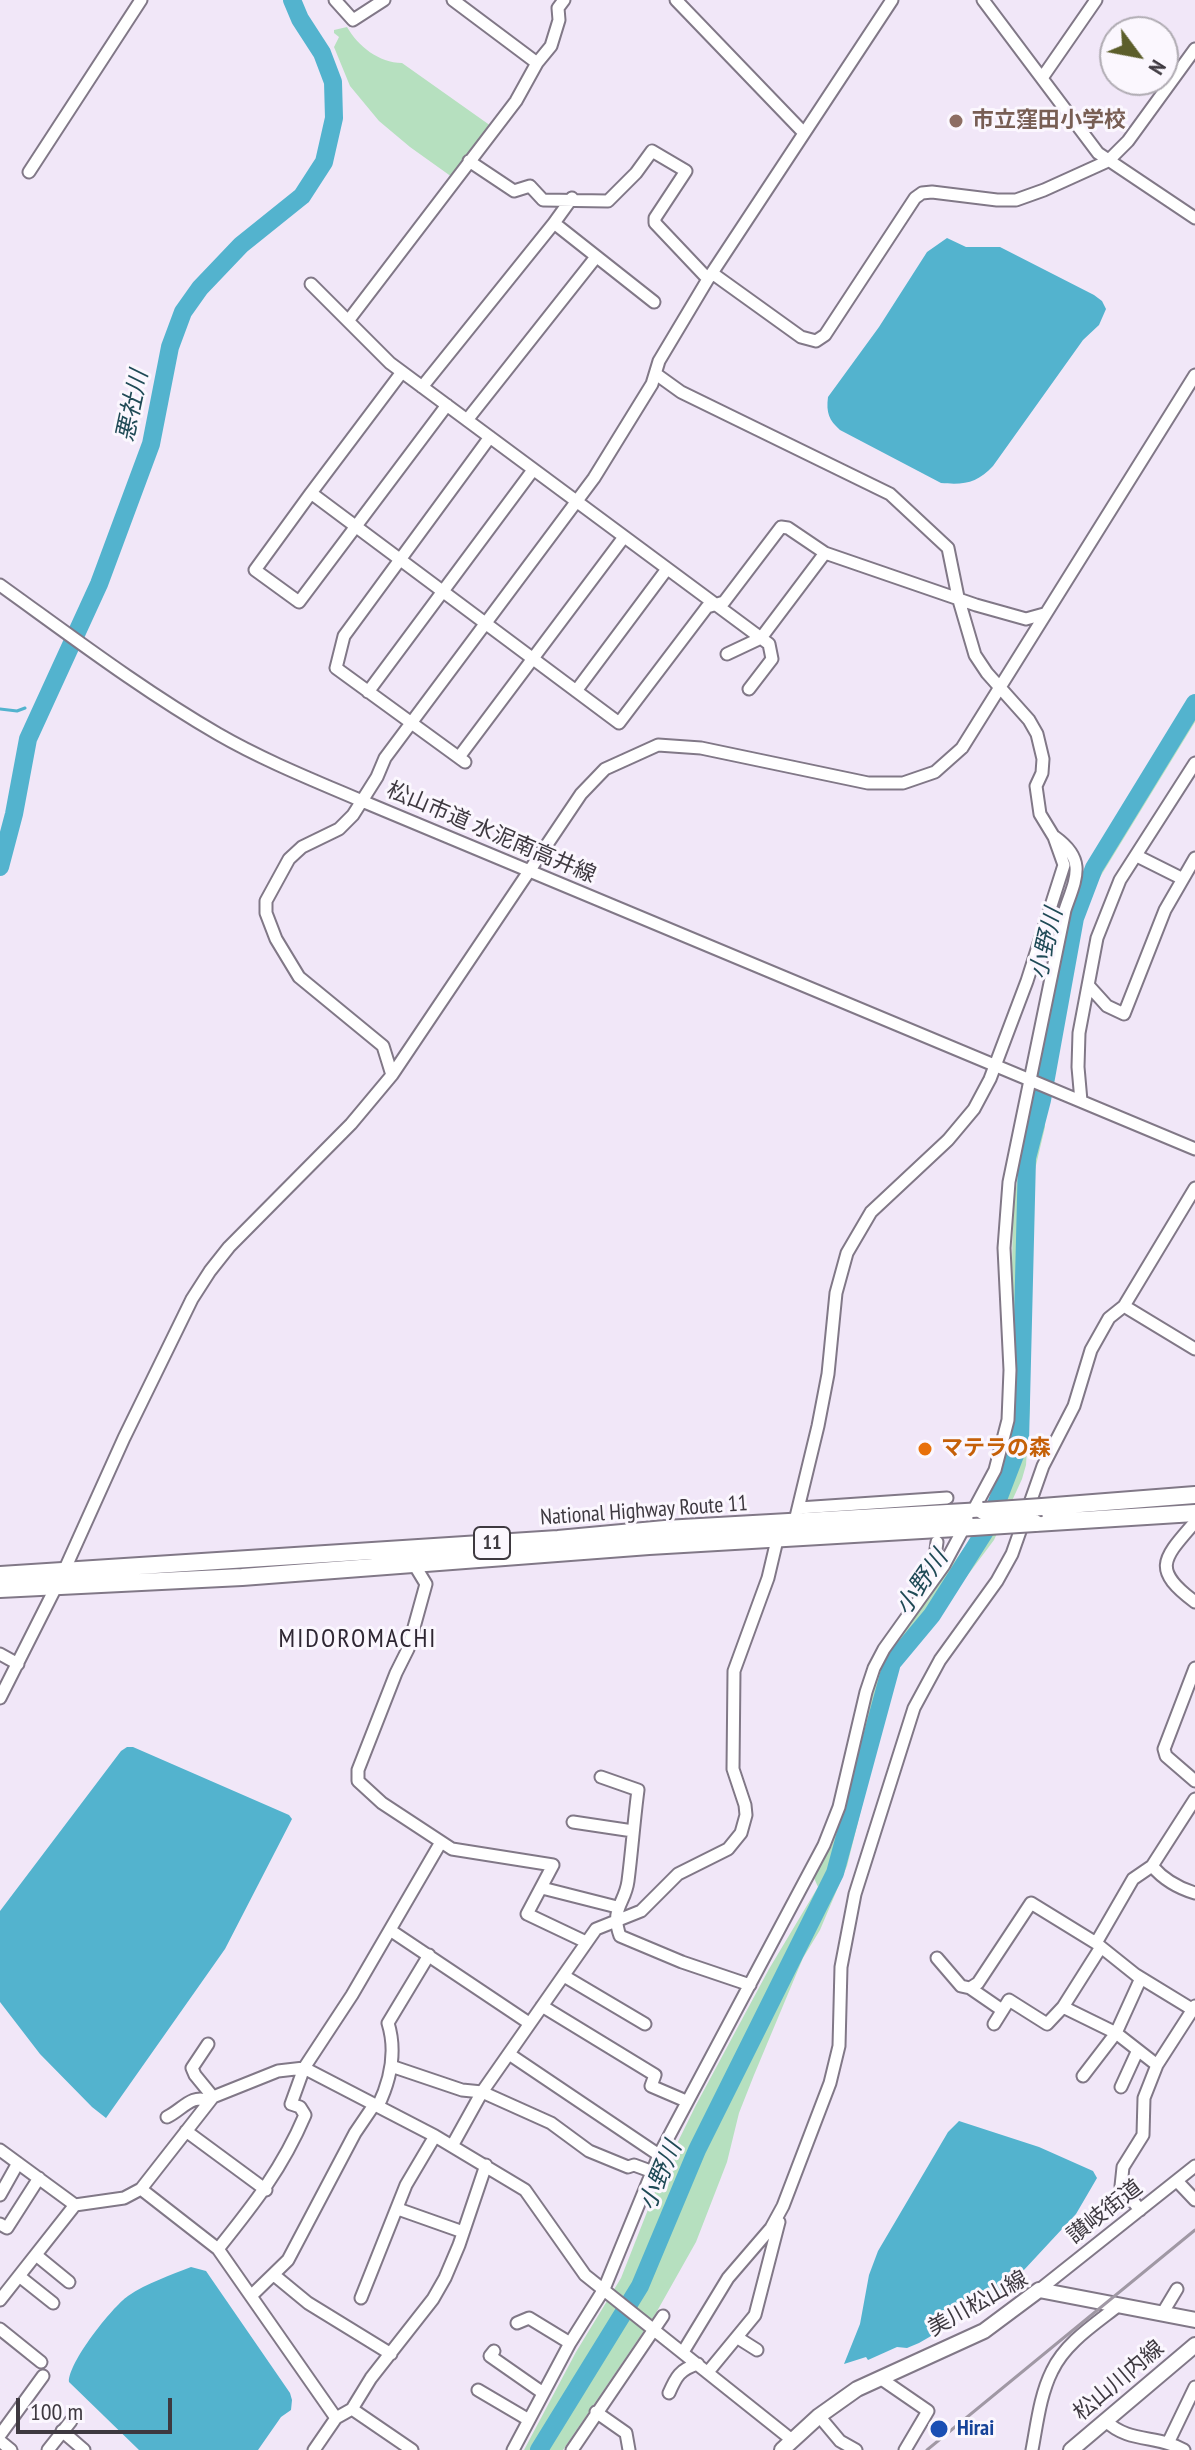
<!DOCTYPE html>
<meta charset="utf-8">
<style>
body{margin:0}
#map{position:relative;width:1195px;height:2450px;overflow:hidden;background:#f1e7f8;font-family:"PT Sans Narrow",sans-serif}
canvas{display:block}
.north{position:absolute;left:1099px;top:16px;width:80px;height:80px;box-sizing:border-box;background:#fbf7fe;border:2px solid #afabb2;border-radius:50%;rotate:122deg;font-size:22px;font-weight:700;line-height:32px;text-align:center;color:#3e3940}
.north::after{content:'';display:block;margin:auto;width:28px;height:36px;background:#5c5e2b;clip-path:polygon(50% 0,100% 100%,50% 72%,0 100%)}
.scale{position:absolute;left:16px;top:2398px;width:156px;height:36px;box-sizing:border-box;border:4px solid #3e3940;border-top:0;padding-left:10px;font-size:24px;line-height:28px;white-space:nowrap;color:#3e3940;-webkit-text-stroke:6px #fbf7fe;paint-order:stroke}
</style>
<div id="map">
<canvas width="1195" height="2450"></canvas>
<div class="north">N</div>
<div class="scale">100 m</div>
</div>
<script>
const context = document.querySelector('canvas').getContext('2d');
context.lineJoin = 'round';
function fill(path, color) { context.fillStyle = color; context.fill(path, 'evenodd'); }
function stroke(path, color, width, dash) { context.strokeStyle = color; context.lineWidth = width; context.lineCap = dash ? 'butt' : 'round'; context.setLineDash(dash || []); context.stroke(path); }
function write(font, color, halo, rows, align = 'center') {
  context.font = font + ' "PT Sans Narrow","Noto Sans JP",sans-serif'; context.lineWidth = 6; context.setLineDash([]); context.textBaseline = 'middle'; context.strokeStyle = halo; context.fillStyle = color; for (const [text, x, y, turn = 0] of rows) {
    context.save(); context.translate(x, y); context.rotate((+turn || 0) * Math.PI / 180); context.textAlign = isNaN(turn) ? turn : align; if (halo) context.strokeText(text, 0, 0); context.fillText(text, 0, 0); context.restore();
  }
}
fill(new Path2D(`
 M347 27C358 46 379 63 402 63L491 126 452 177 410 147 379 121 350 86 334 47 339 37 334 33V30Z
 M1195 696V722L1097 882 1085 910 1074 957 1045 1114V1127L1033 1178 1027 1266 1029 1279 1027 1280 1030 1406 1026 1465 1022 1479 994 1540 892 1676 884 1704 876 1750 847 1866 820 1930 803 1958 754 2075 739 2113 727 2162 696 2242 656 2313 563 2450H524L576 2352 621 2278 662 2174 696 2105 769 1969 818 1887 814 1878 831 1847 842 1818 877 1678 899 1639 967 1544 996 1493 1003 1469 1016 1406 1012 1266 1013 1208 1026 1122 1031 1111 1075 893 1083 874Z`), '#b6e0bf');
fill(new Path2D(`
 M947 238 966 247H1000L1094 295 1102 301 1106 309 1099 325 1083 340 993 466C977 483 965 485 941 483L840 430C829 420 826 413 828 397L879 327 927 252Z
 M127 1747H133L289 1815 292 1819 225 1949 106 2118 92 2107 40 2054 0 2002V1911L121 1751Z
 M959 2121 1039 2147 1093 2171 1097 2178 1076 2214 1010 2285 995 2299 919 2343 907 2348 897 2347 868 2360 866 2357 844 2364 860 2324 869 2275 878 2251 948 2132Z
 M191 2267 206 2271 290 2393 292 2400 291 2410 281 2417 258 2450H139L69 2382C68 2363 112 2307 128 2296 147 2283 171 2275 191 2267Z`), '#53b3ce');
stroke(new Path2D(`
 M0 709 17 711 25 708`), '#53b3ce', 3);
stroke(new Path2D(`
 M0 867 14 814 28 739 99 584 151 444 170 347 183 312 200 288 241 245 302 196 324 162 334 118 333 82 322 53 300 19 292 0
 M539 2450 640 2286 697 2150 835 1873 892 1663 932 1615 987 1528 1020 1442 1027 1158 1042 1100 1075 918 1094 868 1195 703`), '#53b3ce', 18);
const minor = new Path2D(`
 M335 0 353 20 384 0
 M453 0 537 63
 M676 0 804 133
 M983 0 1098 153 1195 218
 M1042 78 1096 0
 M469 161 514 191 530 186 543 200 608 201 636 173 652 151 686 171 655 218V223L708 279
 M29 172 141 0
 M554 223 572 198
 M712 273 801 337 816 341 825 335 915 198 922 193 932 192 997 200H1016L1044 190 1108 161 1128 141 1195 49
 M311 284 390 363 769 644 772 659 749 689
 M348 321 516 101 537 63 551 46 559 20 558 8 564 0
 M402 372 311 493 619 723 707 607 724 602 781 527 788 528 825 553 976 605 1026 619 1044 614
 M656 374 681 392 890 494 948 548 958 597 975 655 987 673 1029 720 1037 734 1043 759 1042 773 1036 786 1040 814 1054 837 1064 865 1027 981 990 1079 974 1109 948 1140 871 1212 847 1253 836 1293 828 1374 818 1426 794 1525
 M422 387 554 223 654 302
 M467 420 596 257
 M311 493 255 570 299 602 447 405
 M0 585C71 636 142 690 218 734 263 760 313 780 362 801L1195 1149
 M727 654 761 638 825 553
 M576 691 667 569
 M368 692 533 470
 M459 757 624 537
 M465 762 336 668 344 636 490 437
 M1137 856 1181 878
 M1088 985 1107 1006 1124 1014 1165 910 1195 858
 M392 1075 383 1046 299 977 276 939 266 913V901L289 859 302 847 339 829 353 815 377 777 385 758 594 478 652 384 659 361 708 279 892 0
 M1081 1101 1078 1067 1079 1033 1097 938 1120 880 1195 763
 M1124 1306 1195 1349
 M799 1508 947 1498
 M1195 1522C1163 1559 1151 1569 1195 1602
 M412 1561 426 1584 408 1649 396 1673 358 1770V1781L382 1803 452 1849 553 1865 527 1914 586 1942
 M927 1582 934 1564 937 1542
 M0 1654 18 1664
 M1195 1668 1164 1749 1166 1756 1195 1781
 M0 1698 64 1571 124 1438 192 1299 210 1271 229 1247 351 1124 392 1075 581 794 605 769 658 745 701 748 868 783H903L935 772 962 748 1195 375
 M601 1777 638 1790C634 1820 632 1850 628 1881 625 1904 610 1908 620 1936L682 1962 750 1985
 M573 1822 633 1831
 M1152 1866C1164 1880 1178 1888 1195 1893
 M542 1888 617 1907
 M390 1930 529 2023
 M1096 1943 1133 1879 1152 1866 1195 1799
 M937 1958 961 1986 970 1988 978 1983 1031 1903 1096 1943 1136 1975 1195 2011
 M564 1976 645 2024
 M970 1988 1002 2010
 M542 2006 655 2075 651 2086 686 2101
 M1063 2007 1116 2033 1157 2065
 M994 2024 1009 2000 1047 2024 1063 2007 1101 1947
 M208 2044 192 2068 195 2075 213 2097
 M509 2054 659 2155
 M391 2066 462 2090 482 2092 551 2123 589 2151 628 2167 634 2165 653 2172
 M1083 2076 1116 2033 1141 1978
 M1121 2087 1137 2052
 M378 2106C391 2079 397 2052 388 2023L429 1955
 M167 2117C182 2110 192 2093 209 2101
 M186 2131 266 2190
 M452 2146 482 2092 596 1929 641 1911 678 1874 728 1849 741 1833 746 1815 745 1805 733 1769 734 1671 768 1578 777 1540 781 1536
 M0 2150 75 2205 124 2198 141 2189 213 2097 278 2071 304 2068 435 2136 525 2190 585 2275 792 2440
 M1177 2181 1195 2200
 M141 2189 218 2249 336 2418
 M0 2195 18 2163
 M398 2209 463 2232
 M1140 2210 1121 2186 1123 2167 1143 2135 1144 2098 1157 2065 1195 2006
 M0 2224 7 2228 39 2178
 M218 2249C254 2204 282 2169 305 2115L300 2107 291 2104 304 2068 352 1995 441 1842
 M36 2255 69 2282
 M274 2275 308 2303 391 2354
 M19 2276 53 2303
 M1039 2290 1195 2166
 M251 2296 288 2260 355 2133 374 2105
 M361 2298 406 2185 435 2136
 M0 2300 75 2205
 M1162 2314 1177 2289
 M517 2323 529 2318 570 2343
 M0 2329 41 2362
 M738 2338 757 2350
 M494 2351 490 2356 543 2393
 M683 2352 728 2278 771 2228 783 2206 830 2083 839 2046 841 1967 855 1894 914 1708 940 1660 997 1581 1012 1554 1043 1466 1074 1406 1091 1350 1109 1318 1124 1306 1195 1188
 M708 2372 755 2315 779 2222
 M880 2378 928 2411 905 2450
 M478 2390 529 2420
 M669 2393C676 2377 680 2369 698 2364
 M352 2409 412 2450
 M596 2412 626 2433 629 2450
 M819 2416 840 2441 856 2450
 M1106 2421C1128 2443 1158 2435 1184 2450
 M62 2431 84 2450
 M0 2435 43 2376
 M0 2441 11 2450
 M1169 2441 1195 2387
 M48 2450 71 2421
 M314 2450 336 2418 352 2409 371 2378 433 2299 445 2278 459 2245 486 2165
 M513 2450 570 2343 604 2289 659 2155 824 1845 839 1807 866 1692 874 1668 884 1649 944 1565 995 1470 1008 1420 1010 1370 1004 1248 1009 1182 1065 910C1076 878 1087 860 1055 837
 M572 2450 663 2316
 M1032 2450C1037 2424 1040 2395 1052 2371 1065 2343 1095 2324 1119 2305`);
const major = new Path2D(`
 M782 2450 819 2416 857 2389 984 2331 1039 2290 1195 2320
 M1071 2450 1195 2345`);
const highway = new Path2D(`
 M1042 1507 1195 1495
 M1035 1523 1195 1513
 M0 1575 558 1539 665 1529 983 1511
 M0 1589 242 1577 649 1546 973 1527`);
stroke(minor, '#817887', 15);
stroke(major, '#817887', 18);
stroke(highway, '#817887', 20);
stroke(minor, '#fff', 11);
stroke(major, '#fff', 14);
stroke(highway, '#fff', 16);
stroke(new Path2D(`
 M927 2450 1195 2230`), '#a098a4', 3);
const highwayBridge = new Path2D(`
 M983 1511 1042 1507
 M973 1527 1035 1523`);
stroke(highwayBridge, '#817887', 20, []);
stroke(highwayBridge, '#fff', 16);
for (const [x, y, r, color] of [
 [956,121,8,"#8d6e63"],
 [925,1449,8,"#e8710a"],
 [939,2429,10,"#1a4fb4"]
]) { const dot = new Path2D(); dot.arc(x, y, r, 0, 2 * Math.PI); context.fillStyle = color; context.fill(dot); stroke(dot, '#fbf7fe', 3); }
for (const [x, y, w] of [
 [492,1543,36]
]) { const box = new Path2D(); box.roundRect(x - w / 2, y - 16, w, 32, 6); context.fillStyle = '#fbf7fe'; context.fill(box); stroke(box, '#3e3940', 2); }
write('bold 20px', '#3e3940', null, [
 ["11",492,1543]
]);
write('bold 22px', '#785e54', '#fbf7fe', [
 ["市立窪田小学校",972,121]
], 'left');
write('22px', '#3e3940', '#fbf7fe', [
 ["松山市道 水泥南高井線",491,833,23],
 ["National Highway Route 11",644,1511,-4],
 ["讃岐街道",1105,2212,-38],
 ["美川松山線",978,2304,-29],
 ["松山川内線",1119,2381,-40]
]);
write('bold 22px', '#c56008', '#fbf7fe', [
 ["マテラの森",941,1449]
], 'left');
write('bold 22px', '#164399', '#fbf7fe', [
 ["Hirai",957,2429]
], 'left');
write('italic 24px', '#1f4a56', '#fbf7fe', [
 ["悪社川",133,406,-78],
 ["小野川",1047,944,-77],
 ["小野川",922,1583,-55],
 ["小野川",661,2176,-67]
]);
context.letterSpacing = '2px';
write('26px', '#2f2733', '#fbf7fe', [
 ["MIDOROMACHI",358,1640]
]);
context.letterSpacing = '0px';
</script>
